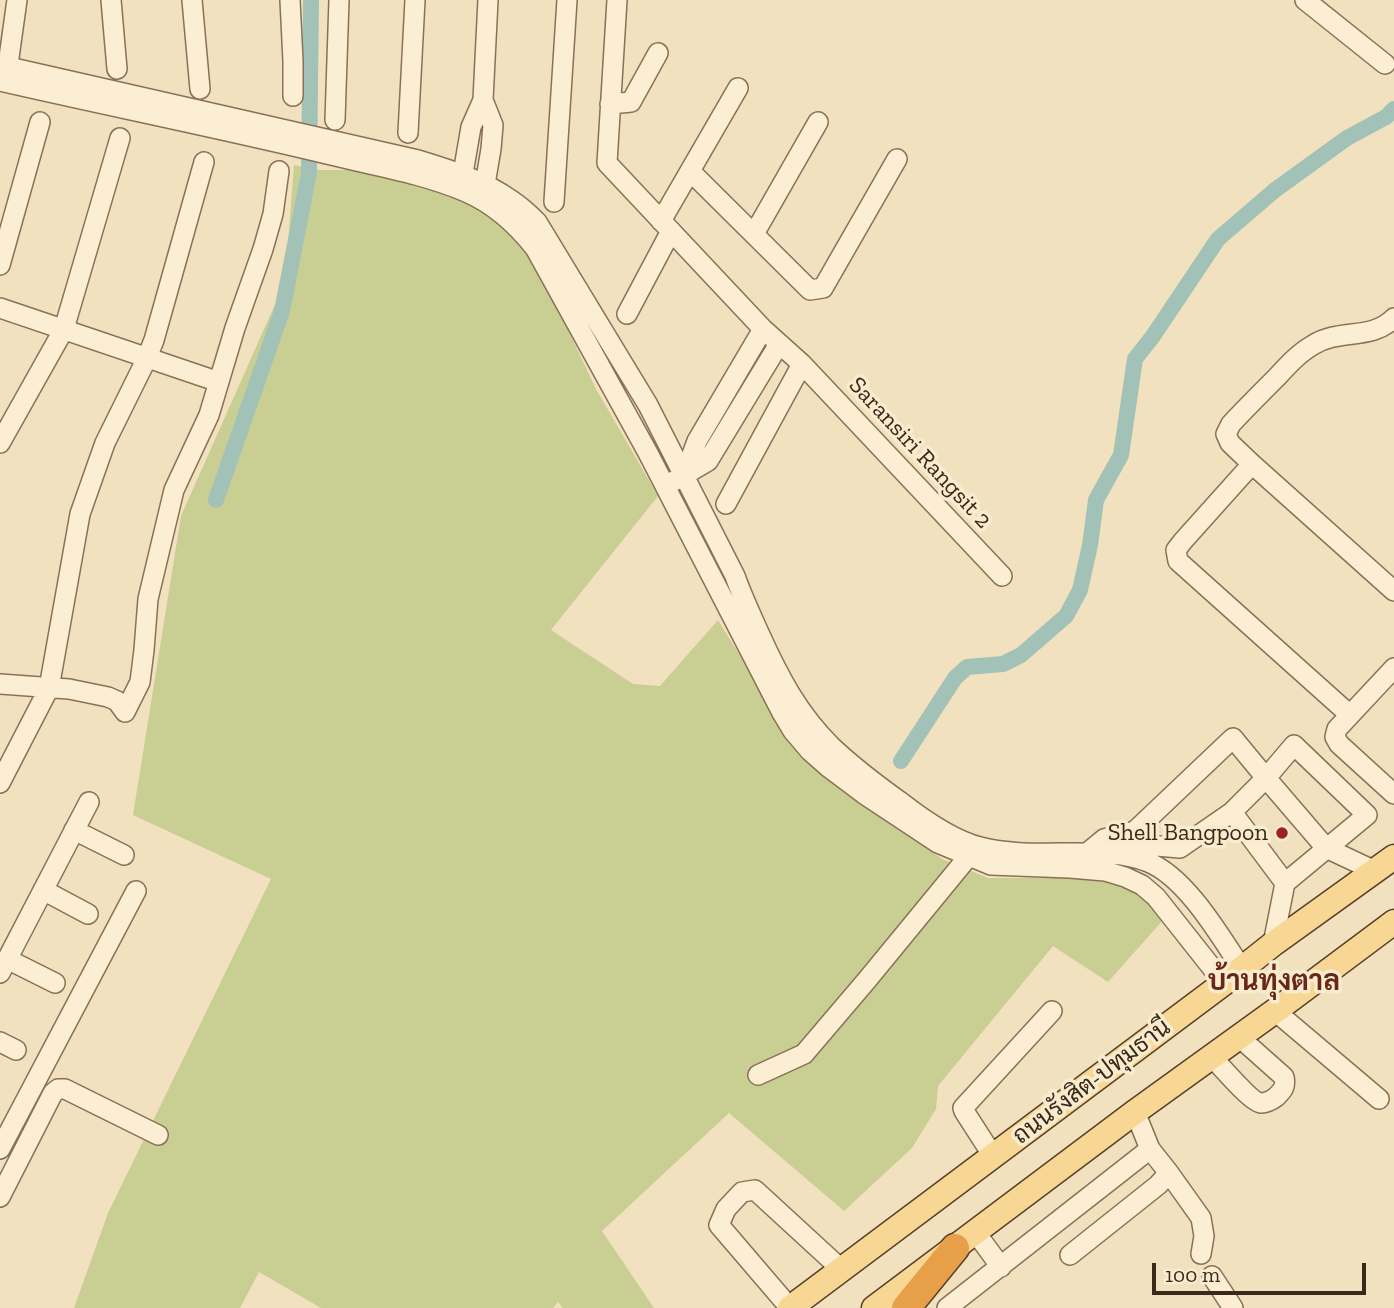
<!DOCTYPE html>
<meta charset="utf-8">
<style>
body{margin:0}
#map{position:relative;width:1394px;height:1308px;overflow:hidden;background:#f1e1be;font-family:"Zilla Slab",serif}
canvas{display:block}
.scale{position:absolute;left:1152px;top:1263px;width:214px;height:32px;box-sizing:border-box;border:4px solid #39291b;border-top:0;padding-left:9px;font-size:21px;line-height:24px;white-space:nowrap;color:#39291b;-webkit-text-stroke:5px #f8ebce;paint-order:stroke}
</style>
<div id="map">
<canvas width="1394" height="1308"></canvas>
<div class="scale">100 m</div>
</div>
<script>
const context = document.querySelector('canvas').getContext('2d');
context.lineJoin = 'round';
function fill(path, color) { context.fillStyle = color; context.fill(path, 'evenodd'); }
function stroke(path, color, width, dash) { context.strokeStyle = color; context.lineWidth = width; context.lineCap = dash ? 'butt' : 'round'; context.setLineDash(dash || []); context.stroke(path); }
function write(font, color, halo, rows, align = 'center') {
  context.font = font + ' "Zilla Slab",Sarabun,serif'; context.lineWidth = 7; context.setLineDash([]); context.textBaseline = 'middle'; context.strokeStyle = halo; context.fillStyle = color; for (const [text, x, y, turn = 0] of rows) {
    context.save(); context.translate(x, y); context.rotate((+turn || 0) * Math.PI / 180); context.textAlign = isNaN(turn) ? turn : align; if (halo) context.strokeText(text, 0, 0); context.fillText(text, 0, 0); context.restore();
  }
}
fill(new Path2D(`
 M294 165 320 170H351L449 195 497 218 531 252 596 389 658 496 551 630 633 684 660 686 718 620 803 759 942 859 988 878H1086L1133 888 1163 920 1108 982 1053 946 938 1086 936 1109 912 1148 844 1211 729 1113 602 1231 654 1308H563L558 1302 553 1308H321L259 1272 240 1308H74L108 1213 271 879 133 815 181 516 285 282Z`), '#c9cf92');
stroke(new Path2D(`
 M216 500 282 311 309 173 311 0
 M901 761 955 678 967 667 1003 664 1021 655 1066 616 1080 590 1090 545 1096 500 1121 455 1135 359 1153 336 1218 239 1275 190 1347 138 1386 117 1394 109`), '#a2c2b8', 16);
const minor = new Path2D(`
 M111 0 117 69
 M192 0 200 89
 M290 0 293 61V96
 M617 0 607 163 763 329 802 364 1002 576
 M1305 0 1385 64
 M0 65 418 160C451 170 483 180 511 200 520 206 529 214 537 222L648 405 735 576C742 596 751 615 760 635 779 677 798 713 831 746 853 767 877 785 902 803 924 820 952 840 980 847 1011 855 1043 853 1075 853 1100 853 1125 853 1148 862 1186 877 1220 936 1242 969
 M6 79 17 0
 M0 81C109 106 219 128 327 154 371 165 425 174 466 192 494 204 516 224 535 248L648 453 781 711 793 731 810 751 828 767 864 794 938 843 991 865 1070 868 1105 871 1125 877 1142 885 1156 897 1224 983
 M483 100 488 0
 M610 104 631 102 658 53
 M335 120 339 0
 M408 133 415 0
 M690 171 810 290 823 288 897 159
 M461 185 471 127 483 100 493 125 491 149 483 196
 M554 202 567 0
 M661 221 738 88
 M754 234 818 122
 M0 265 40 122
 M0 308 219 382
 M627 314 671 231
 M1394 318C1371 341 1340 328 1313 345 1299 353 1288 365 1277 377 1261 393 1246 408 1231 424L1226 434 1230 443 1252 464 1394 591
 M0 443 64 329 120 138
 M1252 464 1183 541 1176 550 1178 561 1350 715
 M684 476 697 441 763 329
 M674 481 708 461 779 344
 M726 504 802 364
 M1394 668 1337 729 1335 737 1339 744 1394 794
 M0 684 69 689 108 697 117 701 125 712 140 682 144 650 148 599 174 490 209 415 235 328 263 249 273 214 279 171
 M0 783 49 688 80 514 105 443 147 358 154 340 204 162
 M74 830 124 855
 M1110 842 1180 848 1232 812
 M1086 858 1087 853 1104 839 1135 831 1233 738 1266 778 1232 812 1285 883 1273 944
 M1285 883 1367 815 1294 745 1266 778 1326 848 1375 871
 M43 890 88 914
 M7 959 55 983
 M0 973 89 802
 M1275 1011 1379 1099
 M0 1042 16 1050
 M1212 1057C1221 1066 1251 1102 1261 1103 1267 1103 1272 1100 1276 1097 1283 1090 1286 1087 1284 1077L1239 1037
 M758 1075 804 1054 867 980 968 857
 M0 1149 136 891
 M993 1156 964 1111 963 1108 1052 1011
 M1169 1173 1201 1218 1204 1236 1201 1254
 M0 1197 53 1093 58 1089H65L158 1135
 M976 1233 1001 1267
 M1070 1255 1158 1185 1169 1173 1150 1149
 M1212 1276 1233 1308
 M790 1308 719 1225 726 1209 742 1192 755 1190 841 1269
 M947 1308 1150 1149 1135 1112`);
const major = new Path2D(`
 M790 1308 1224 983 1273 944 1394 857
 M874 1308 1135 1112 1275 1011 1394 922`);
const highway = new Path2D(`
 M906 1308 955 1248`);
stroke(minor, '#8a7156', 22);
stroke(major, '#583f2a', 27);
stroke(highway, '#583f2a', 31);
stroke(minor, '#fbeed2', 19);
stroke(major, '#f7d793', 24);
stroke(highway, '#e79f48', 28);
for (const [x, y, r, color] of [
 [1282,833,7,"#9e2124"]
]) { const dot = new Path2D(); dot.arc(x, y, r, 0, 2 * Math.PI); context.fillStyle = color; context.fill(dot); stroke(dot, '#f8ebce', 2.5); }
write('24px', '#39291b', '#f8ebce', [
 ["Saransiri Rangsit 2",920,453,47],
 ["ถนนรังสิต-ปทุมธานี",1092,1082,-37]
]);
write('24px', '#39291b', '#f8ebce', [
 ["Shell Bangpoon",1268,833]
], 'right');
write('bold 28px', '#682718', '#f8ebce', [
 ["บ้านทุ่งตาล",1274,982]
]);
</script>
